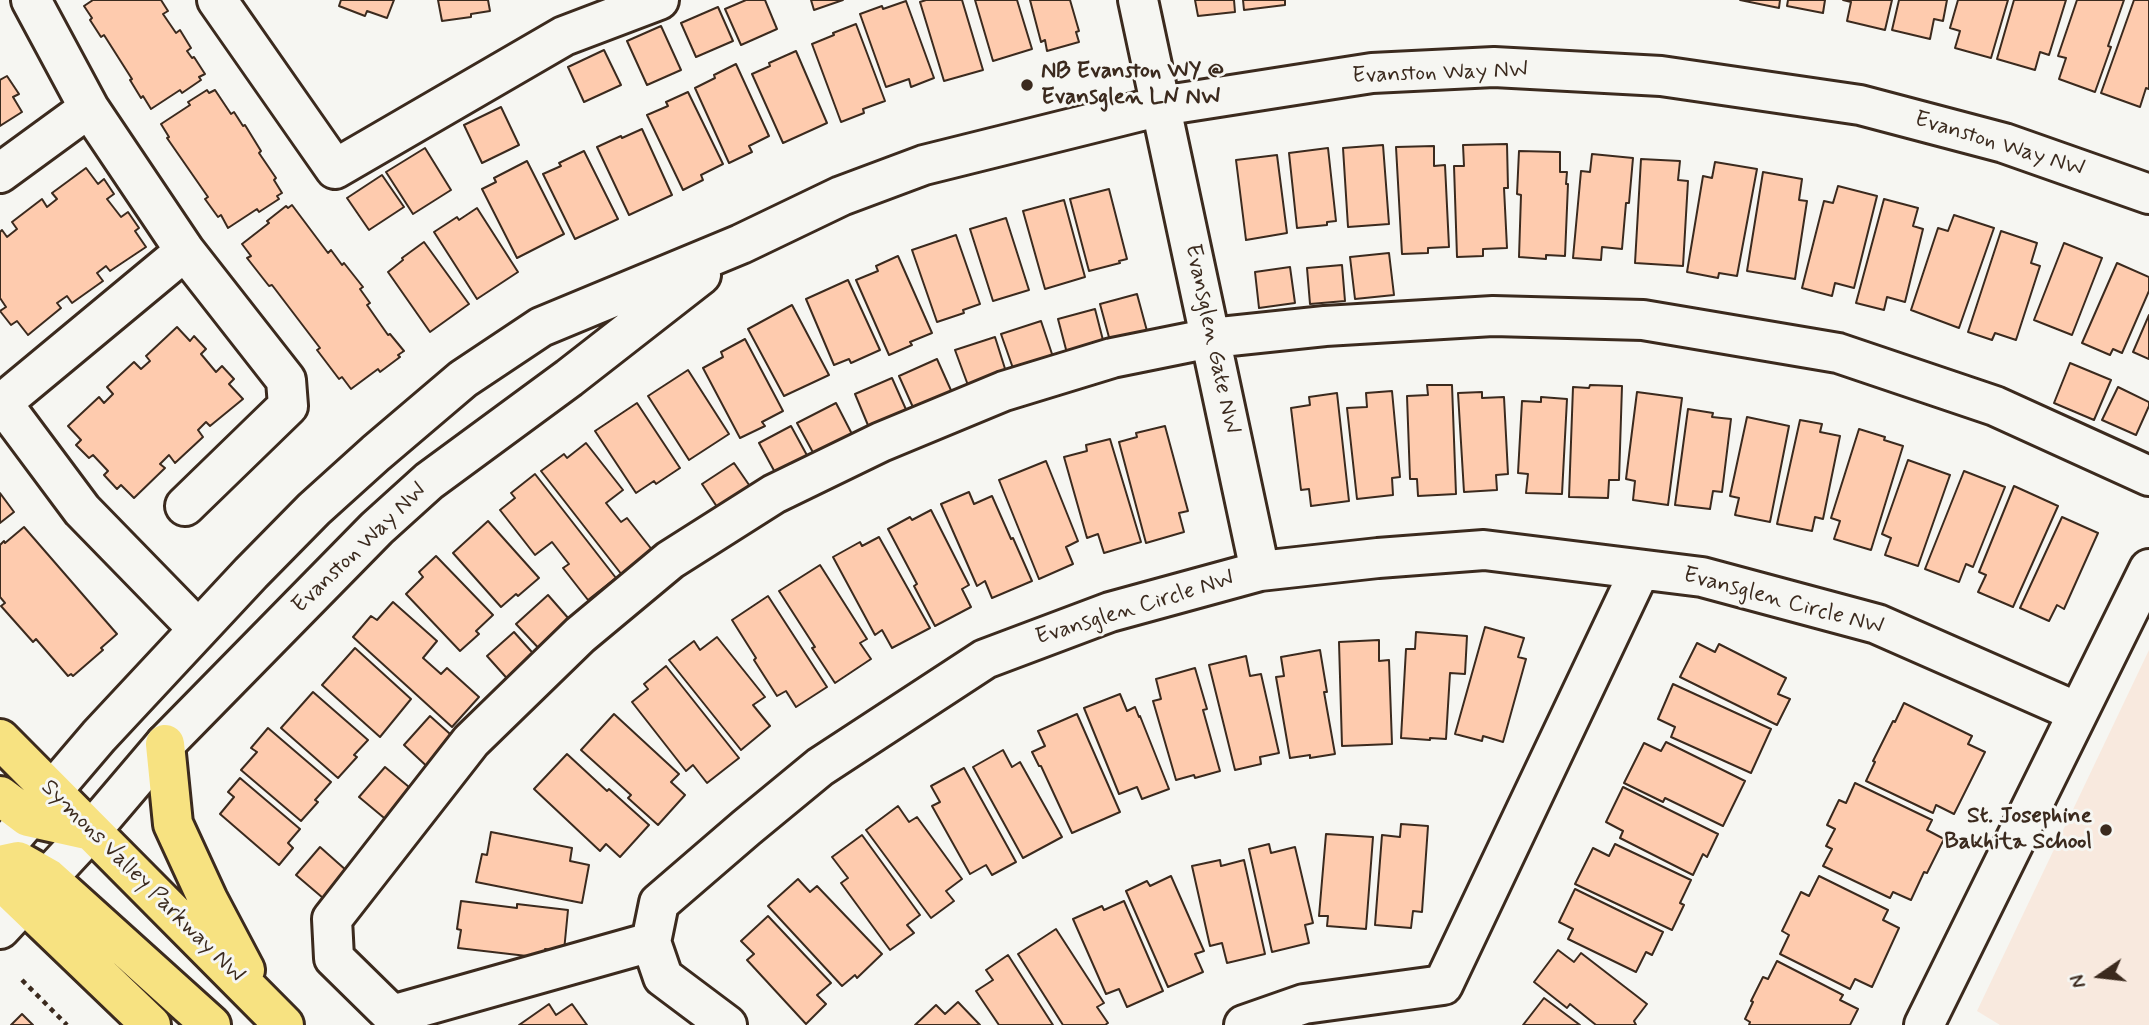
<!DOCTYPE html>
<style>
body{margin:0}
#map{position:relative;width:2149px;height:1025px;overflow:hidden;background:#f6f6f2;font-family:Mynerve,sans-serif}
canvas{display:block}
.north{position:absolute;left:2065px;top:941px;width:70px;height:70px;-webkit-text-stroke:5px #f6f6f2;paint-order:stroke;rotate:256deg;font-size:19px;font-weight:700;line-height:28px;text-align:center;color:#3b2a1e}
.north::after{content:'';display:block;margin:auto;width:24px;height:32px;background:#3b2a1e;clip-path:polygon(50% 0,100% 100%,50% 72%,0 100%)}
</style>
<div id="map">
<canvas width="2149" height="1025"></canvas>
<div class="north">N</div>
</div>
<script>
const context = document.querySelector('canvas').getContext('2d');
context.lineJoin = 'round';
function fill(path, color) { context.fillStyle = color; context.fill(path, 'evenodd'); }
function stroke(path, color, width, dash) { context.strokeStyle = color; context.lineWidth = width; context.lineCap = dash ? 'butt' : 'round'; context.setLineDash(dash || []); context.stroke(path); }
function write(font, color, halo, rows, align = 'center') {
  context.font = font + ' Mynerve,sans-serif'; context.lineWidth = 6; context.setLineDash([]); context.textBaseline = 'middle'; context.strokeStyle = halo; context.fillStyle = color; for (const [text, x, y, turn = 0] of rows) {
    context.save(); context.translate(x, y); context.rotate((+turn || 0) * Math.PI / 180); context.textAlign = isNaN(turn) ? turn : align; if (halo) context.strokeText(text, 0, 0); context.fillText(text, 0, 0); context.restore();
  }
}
fill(new Path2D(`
 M2149 650V1025H2000L1977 1011Z`), '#f8e9de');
const building = new Path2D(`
 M93 0H161L168 11 163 14 176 33 180 30 191 48 187 51 192 58 194 57 205 74 199 77 201 80 182 93 180 90 151 109 143 96 141 98 130 80 132 79 104 35 101 37 90 20 92 18 84 6Z
 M341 0H394L387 18 367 11 365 16 339 6Z
 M438 0H488L490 11 471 14V17L442 21Z
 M746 0H765L777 29 741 45 725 9Z
 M811 0H843L814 10Z
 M926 0H962L983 70 944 81 920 2Z
 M975 0H1017L1032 49 993 61Z
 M1030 0H1070L1079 31 1076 32 1079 42 1047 51 1045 40 1041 42Z
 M1195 0H1234L1235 12 1198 16Z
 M1243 0H1285V5L1244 10Z
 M1740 0H1780L1779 8Z
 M1788 0H1825L1823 13 1787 6Z
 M1843 0H1892L1885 30 1847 21 1851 2Z
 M1899 0H1947L1943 21 1934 19 1930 39 1892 30Z
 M1958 0H2008L1991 58 1955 48 1960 31 1950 28Z
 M2014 0H2066L2049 55 2040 52 2035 70 1997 59Z
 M2077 0H2124L2108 46 2111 47 2095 92 2059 79 2066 58 2058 56Z
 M2134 0H2149V89L2146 88 2140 107 2101 93Z
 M906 1 934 78 911 87 909 79 886 87 860 14 882 6 883 9Z
 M718 7 733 41 696 57 681 23Z
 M856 24 885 101 863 109 864 113 841 122 812 44 834 35 833 33Z
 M661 26 681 70 647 85 627 41Z
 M604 50 621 85 584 102 568 67Z
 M796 51 827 123 783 143 752 74 770 66 769 63Z
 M736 64 769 136 749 146 752 152 729 163 695 88 715 78 714 75Z
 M7 76 19 94 13 97 22 112 0 126V80Z
 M207 90 209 93 215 90 231 114 234 112 243 126 245 125 261 151 259 153 276 178 274 180 282 193 277 196 279 199 259 212 257 209 228 228 221 215 218 217 205 199 208 197 167 138 169 137 161 124 190 105 188 102Z
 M688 92 723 164 701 175 703 180 683 190 647 115 668 106 666 102Z
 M501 107 519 145 482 163 464 125Z
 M642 129 672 195 629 215 597 147 621 136 622 138Z
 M1507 144 1508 188H1504L1507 248 1483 249V256L1457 257 1454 166H1464L1463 145Z
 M1383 145 1389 224 1348 227 1343 148Z
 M1434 146V166L1445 165 1449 247 1428 248V253L1402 254 1396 147Z
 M425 148 451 190 413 214 386 172Z
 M1328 148 1336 221 1327 222V225L1297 228 1289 153Z
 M584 151 618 219 575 239 543 174 561 166 559 163Z
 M1519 151 1560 152V172H1567L1566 184H1568L1565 256 1546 255V259L1519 257 1521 195 1517 194Z
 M1592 154 1633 158 1629 203H1626L1622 249 1602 247 1601 260 1573 258 1581 171 1590 172Z
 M1277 155 1287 233 1246 240 1236 160Z
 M1641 159 1680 161 1678 180 1688 181 1683 266 1635 263Z
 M527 161 564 234 517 258 482 189 496 182 494 178Z
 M1715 162 1757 169 1737 276 1719 273 1718 278 1687 272 1703 176 1712 178Z
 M86 168 98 184 104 179 114 194 107 199 121 217 128 212 139 228 135 231 146 247 110 271 106 266 97 273 103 281 72 303 67 296 57 303 61 308 28 335 17 321 11 325 0 311 6 307 0 298V232L2 230 7 237 17 229 12 222 42 199 47 207 57 199 52 193Z
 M1763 172 1802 179 1799 200 1807 201 1795 279 1747 271Z
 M382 175 404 207 369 230 347 198Z
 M1838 186 1877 196 1854 288 1835 283 1832 296 1802 288 1824 201 1833 203Z
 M1109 189 1127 259 1119 261 1120 263 1089 271 1070 199Z
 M1884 199 1918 208 1913 226 1923 229 1905 302 1887 297 1884 310 1856 303Z
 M1064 200 1085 277 1045 289 1023 211Z
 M292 205 328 253 331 250 342 265 344 263 363 287 360 289 370 303 367 305 388 335 390 334 404 351 398 355 400 357 380 372 378 369 351 389 342 377 339 379 317 350 320 348 272 285 269 286 247 258 251 256 242 244 269 223 267 221 286 206 288 208Z
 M477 208 518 272 477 299 434 232 457 217 459 220Z
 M1954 215 1994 228 1959 328 1911 310 1938 228 1948 231Z
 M1006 218 1029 290 993 301 970 229Z
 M2001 231 2037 243 2031 263 2040 266 2016 340 1995 333 1992 340 1968 332Z
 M956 235 980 304 963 310 964 313 937 322 912 250Z
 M424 242 469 304 430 332 388 272 403 260 402 258Z
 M2064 243 2102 258 2072 335 2034 320Z
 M1389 253 1394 295 1355 299 1350 257Z
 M898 256 932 333 910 342 912 345 889 355 856 280 878 271 876 266Z
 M2117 263 2149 277V291L2122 353 2113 349 2110 355 2082 343Z
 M1342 265 1345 301 1310 304 1307 268Z
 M1290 267 1295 303 1259 308 1255 272Z
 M848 280 880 350 851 363 849 359 834 365 806 299Z
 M1137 294 1147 331 1110 341 1100 304Z
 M792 305 829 375 784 396 748 329Z
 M1095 309 1105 348 1068 357 1058 319Z
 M2149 315V359L2133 352Z
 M1041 321 1054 360 1015 374 1001 334Z
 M177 327 190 341 194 336 206 349 201 354 216 372 222 366 234 379 229 384 243 399 210 426 206 422 198 430 203 437 175 463 169 455 160 464 165 468 134 498 121 485 117 489 104 475 108 471 93 455 89 458 76 445 81 440 68 426 99 397 104 403 113 394 107 387 134 362 141 369 150 361 146 356Z
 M995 337 1007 375 969 388 955 350Z
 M745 339 783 411 762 422 765 426 740 438 703 368 723 357 721 352Z
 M937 359 954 397 916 414 899 376Z
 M2070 363 2111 380 2094 420 2054 403Z
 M688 370 729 434 689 460 648 396Z
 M892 378 908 414 870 430 855 394Z
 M1427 385H1452L1456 494 1418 496 1417 479H1410L1407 396 1428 395Z
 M1590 385 1622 386 1619 480H1609L1608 498 1569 497 1573 387 1589 388Z
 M2118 387 2149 402V406L2136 435 2102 420Z
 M1392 391 1400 477 1392 478 1393 495 1357 499 1347 408 1367 407 1366 393Z
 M1482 392V398L1504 397 1508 474 1496 475 1497 490 1464 492 1458 393Z
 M1637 392 1682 398 1668 505 1633 500 1635 481 1626 479Z
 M1337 393 1349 501 1311 506 1309 489 1301 490 1291 408 1310 405 1309 397Z
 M1541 397 1567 399 1562 494 1526 493 1528 474 1518 473 1522 401 1541 402Z
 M637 403 680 468 656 484 654 481 636 493 595 431Z
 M836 403 854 438 816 458 797 423Z
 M1688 409 1713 413 1712 417 1731 419 1722 492 1713 491 1710 509 1675 505Z
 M1747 417 1789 426 1770 522 1735 515 1739 498 1730 496Z
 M1800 420 1822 424 1820 432 1840 436 1823 519 1815 517 1812 531 1777 524Z
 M791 426 809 459 777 476 759 443Z
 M1165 426 1188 511 1179 513 1184 532 1146 543 1119 442 1137 437 1136 433Z
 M1859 429 1885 437 1884 440 1903 446 1871 550 1834 539 1840 521 1831 518Z
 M1110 439 1141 542 1104 553 1098 534 1087 538 1064 457 1087 451 1086 445Z
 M586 443 623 490 606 503 621 522 627 518 653 551 622 575 541 471 564 454 567 458Z
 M1908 460 1950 475 1918 566 1885 555 1891 538 1882 534Z
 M1046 461 1078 541 1066 547 1073 564 1039 579 999 480Z
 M734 463 756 495 723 516 702 484Z
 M1964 471 2005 487 1973 567 1966 564 1959 582 1925 569Z
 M535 474 616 578 588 600 563 568 569 564 552 542 535 555 500 510 515 498 511 493Z
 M2014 486 2058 506 2013 607 1978 592 1986 575 1979 572Z
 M969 492 974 504 992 496 1011 539 1013 538 1032 581 992 598 985 581 977 586 941 504Z
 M0 493 14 512 0 523Z
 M931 510 969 585 962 589 971 607 935 626 914 586 917 584 888 529 910 517 912 520Z
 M2062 517 2098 533 2064 609 2057 605 2049 621 2020 608Z
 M488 521 539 578 518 596 516 594 501 607 453 553Z
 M24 527 117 634 101 648 103 650 73 676 71 674 68 676 36 639 33 642 1 606 5 603 0 597V545L4 541 5 543Z
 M879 537 930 628 892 648 882 630 875 635 833 557 860 542 862 546Z
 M436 556 493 615 476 631 479 634 460 651 406 594 423 577 419 572Z
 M820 565 867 639 860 643 871 659 835 683 812 648 815 647 779 591Z
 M548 595 576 627 545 655 516 624Z
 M768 596 827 687 796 707 786 691 777 696 754 660 756 658 732 620Z
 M393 602 437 641 423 658 441 674 447 668 479 697 452 727 353 637 371 616 377 620Z
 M1485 627 1524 638 1518 657 1526 659 1503 742 1483 736 1482 741 1455 734Z
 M514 632 539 660 512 684 487 656Z
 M1416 632 1467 636 1465 674 1450 673 1446 739 1430 738V740L1401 738 1406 649H1415Z
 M717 637 765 697 753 705 770 726 741 750 669 660 694 641 700 650Z
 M1379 640V661L1389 660 1392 744 1342 746 1339 642Z
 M1697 643 1715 652 1719 644 1786 678 1778 694 1790 699 1777 725 1680 677Z
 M355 648 411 699 380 737 322 685Z
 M1320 650 1327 692H1324L1335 754 1310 758V755L1290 758 1276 677 1284 676 1281 657Z
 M1246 656 1250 676 1261 674 1279 753 1260 757 1261 764 1235 770 1209 665Z
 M666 666 739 758 707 783 693 765 686 771 632 702 648 689 644 684Z
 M1195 668 1207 709 1203 710 1220 771 1195 778 1194 775 1176 780 1153 701 1161 699 1156 679Z
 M1673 684 1771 729 1751 773 1671 737 1675 727 1658 719Z
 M313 692 368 740 354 755 357 757 338 778 281 728Z
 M1120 694 1127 711 1135 707 1139 717 1140 716 1169 789 1142 799 1137 787 1119 794 1084 708Z
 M1904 703 1972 736 1968 744 1985 752 1954 814 1936 805 1933 813 1866 781 1875 762 1873 761 1893 721 1895 722Z
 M614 714 679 774 671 782 685 795 658 825 628 798 631 795 581 750Z
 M1077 714 1120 812 1072 833 1041 766H1039L1032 752 1045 746 1038 731Z
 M430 716 459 742 433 772 404 745Z
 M268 728 331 782 315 800 318 802 301 821 241 770 257 752 251 748Z
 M1666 742 1745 781 1723 826 1665 798 1663 802 1624 783 1644 743 1661 751Z
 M1003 750 1012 767 1020 762 1062 837 1023 858 973 767Z
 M567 754 607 791 609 789 649 825 620 857 606 844 600 851 534 789Z
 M385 767 415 792 389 822 359 797Z
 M964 768 1016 862 992 875 986 865 970 874 932 806 940 802 931 786Z
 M240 778 300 829 288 843 293 848 279 865 220 814 234 797 228 792Z
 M1855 783 1932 820 1927 830 1944 839 1927 873 1924 872 1911 900 1893 892 1890 898 1823 866 1832 849 1826 846 1835 829 1827 825 1839 800 1846 803Z
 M1623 787 1718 834 1707 857 1703 854 1693 875 1620 838 1623 831 1606 822Z
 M898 806 909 822 917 817 962 879 946 891 954 901 931 918 866 830Z
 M1401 824 1428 826 1422 912 1413 911 1411 928 1375 925 1382 835 1400 837Z
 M491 832 572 848 570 861 589 865 582 903 476 882 482 854 487 855Z
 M1326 834 1373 837 1366 929 1327 926 1328 916H1319Z
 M862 835 920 915 907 925 914 933 890 950 841 883 848 878 832 857Z
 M1269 844 1271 853 1295 847 1313 923 1305 925 1309 943 1272 952 1249 849Z
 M1615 844 1691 880 1680 903 1684 905 1672 930 1575 884 1593 848 1609 856Z
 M320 847 347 871 323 898 296 875Z
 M1220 860 1221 866 1244 860 1265 954 1227 963 1222 943 1210 946 1192 866Z
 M1171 876 1204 951 1195 954 1203 972 1168 987 1126 891 1147 881 1150 886Z
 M1819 876 1888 910 1883 920 1899 928 1872 987 1855 979 1850 989 1780 954 1789 935 1782 931 1801 892 1809 896Z
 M798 879 810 892 817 886 882 954 857 978 855 975 842 986 768 906Z
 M1575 889 1663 932 1652 955 1646 952 1636 972 1568 939 1573 929 1559 922Z
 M461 901 517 908V904L568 910 564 951 545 949 544 958 458 948 461 930 457 929Z
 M1124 901 1163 991 1127 1007 1119 989 1106 994 1073 919 1102 906 1104 910Z
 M768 916 831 983 817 995 826 1004 806 1024 747 960 754 954 741 941Z
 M1056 929 1104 1003 1097 1007 1108 1023 1105 1025H1063L1018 954Z
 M1558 950 1574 962 1581 953 1647 1004 1634 1021 1636 1025H1596L1570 1004 1567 1008 1534 982Z
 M1008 955 1053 1025H999L976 991 993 980 986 970Z
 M1777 961 1843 995 1840 1000 1858 1009 1850 1025H1749L1750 1022 1745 1019 1753 1002 1751 1001 1763 977 1768 979Z
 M1544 998 1580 1025H1523Z
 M958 1002 980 1025H915L936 1005 945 1014Z
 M549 1004 556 1015 572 1004 587 1025H519Z
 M22 1014 33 1025H11Z`);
fill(building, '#fecbae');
stroke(building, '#3b2a1e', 2);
const minor = new Path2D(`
 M31 0 89 108 185 251 286 380 288 406 185 506
 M217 0 335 169 564 36 659 0
 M1138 0 1260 571
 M0 173 89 108
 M0 400 82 510 198 629
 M2 403 185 251
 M0 852 99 736 251 573 314 509 376 453 463 379 541 327 741 244 841 196 924 165 1161 106 1372 73 1494 67 1661 76 1860 105 2004 143 2149 194
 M0 929 91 831 165 744 377 528 429 481 569 378 701 275
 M651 942 392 1015 334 958 332 919 471 741 580 635 670 560 774 494 881 442 1004 391 1112 358 1211 338 1325 326 1493 316 1643 320 1838 353 1995 406 2149 476
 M727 1025 663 977 651 942 659 903 746 828 820 767 985 659 1110 612 1260 571 1378 558 1484 550 1702 577 1877 624 2077 712
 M1244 1025 1304 1004 1443 985 1640 570
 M1924 1025 2149 569`);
const major = new Path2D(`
 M0 739 284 1025
 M165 744 173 824 208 900 245 970
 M0 796 28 817 91 831
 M0 865 18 861 48 878 211 1025
 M0 880 151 1025`);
stroke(minor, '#3b2a1e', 44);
stroke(major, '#3b2a1e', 44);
stroke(new Path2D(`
 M22 980 67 1025`), '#3b2a1e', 4.5, [5, 5]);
stroke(minor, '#f6f6f2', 38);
stroke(major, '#f7e281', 38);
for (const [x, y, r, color] of [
 [1027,85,7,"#3b2a1e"],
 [2106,830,7,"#3b2a1e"]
]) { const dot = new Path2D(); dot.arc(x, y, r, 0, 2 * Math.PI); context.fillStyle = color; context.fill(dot); stroke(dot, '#f6f6f2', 2.5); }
write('bold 23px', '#3b2a1e', '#f6f6f2', [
 ["NB Evanston WY @",1041,72],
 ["Evansglen LN NW",1041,98],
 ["St. Josephine",2092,817,"right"],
 ["Bakhita School",2092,843,"right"]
], 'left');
write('23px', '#3b2a1e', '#f6f6f2', [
 ["Evanston Way NW",1440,74,-2],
 ["Evanston Way NW",1999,145,17],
 ["Evansglen Gate NW",1211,339,78],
 ["Evanston Way NW",360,549,-44],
 ["Evansglen Circle NW",1783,602,15],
 ["Evansglen Circle NW",1135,609,-17],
 ["Symons Valley Parkway NW",142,882,45]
]);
</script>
